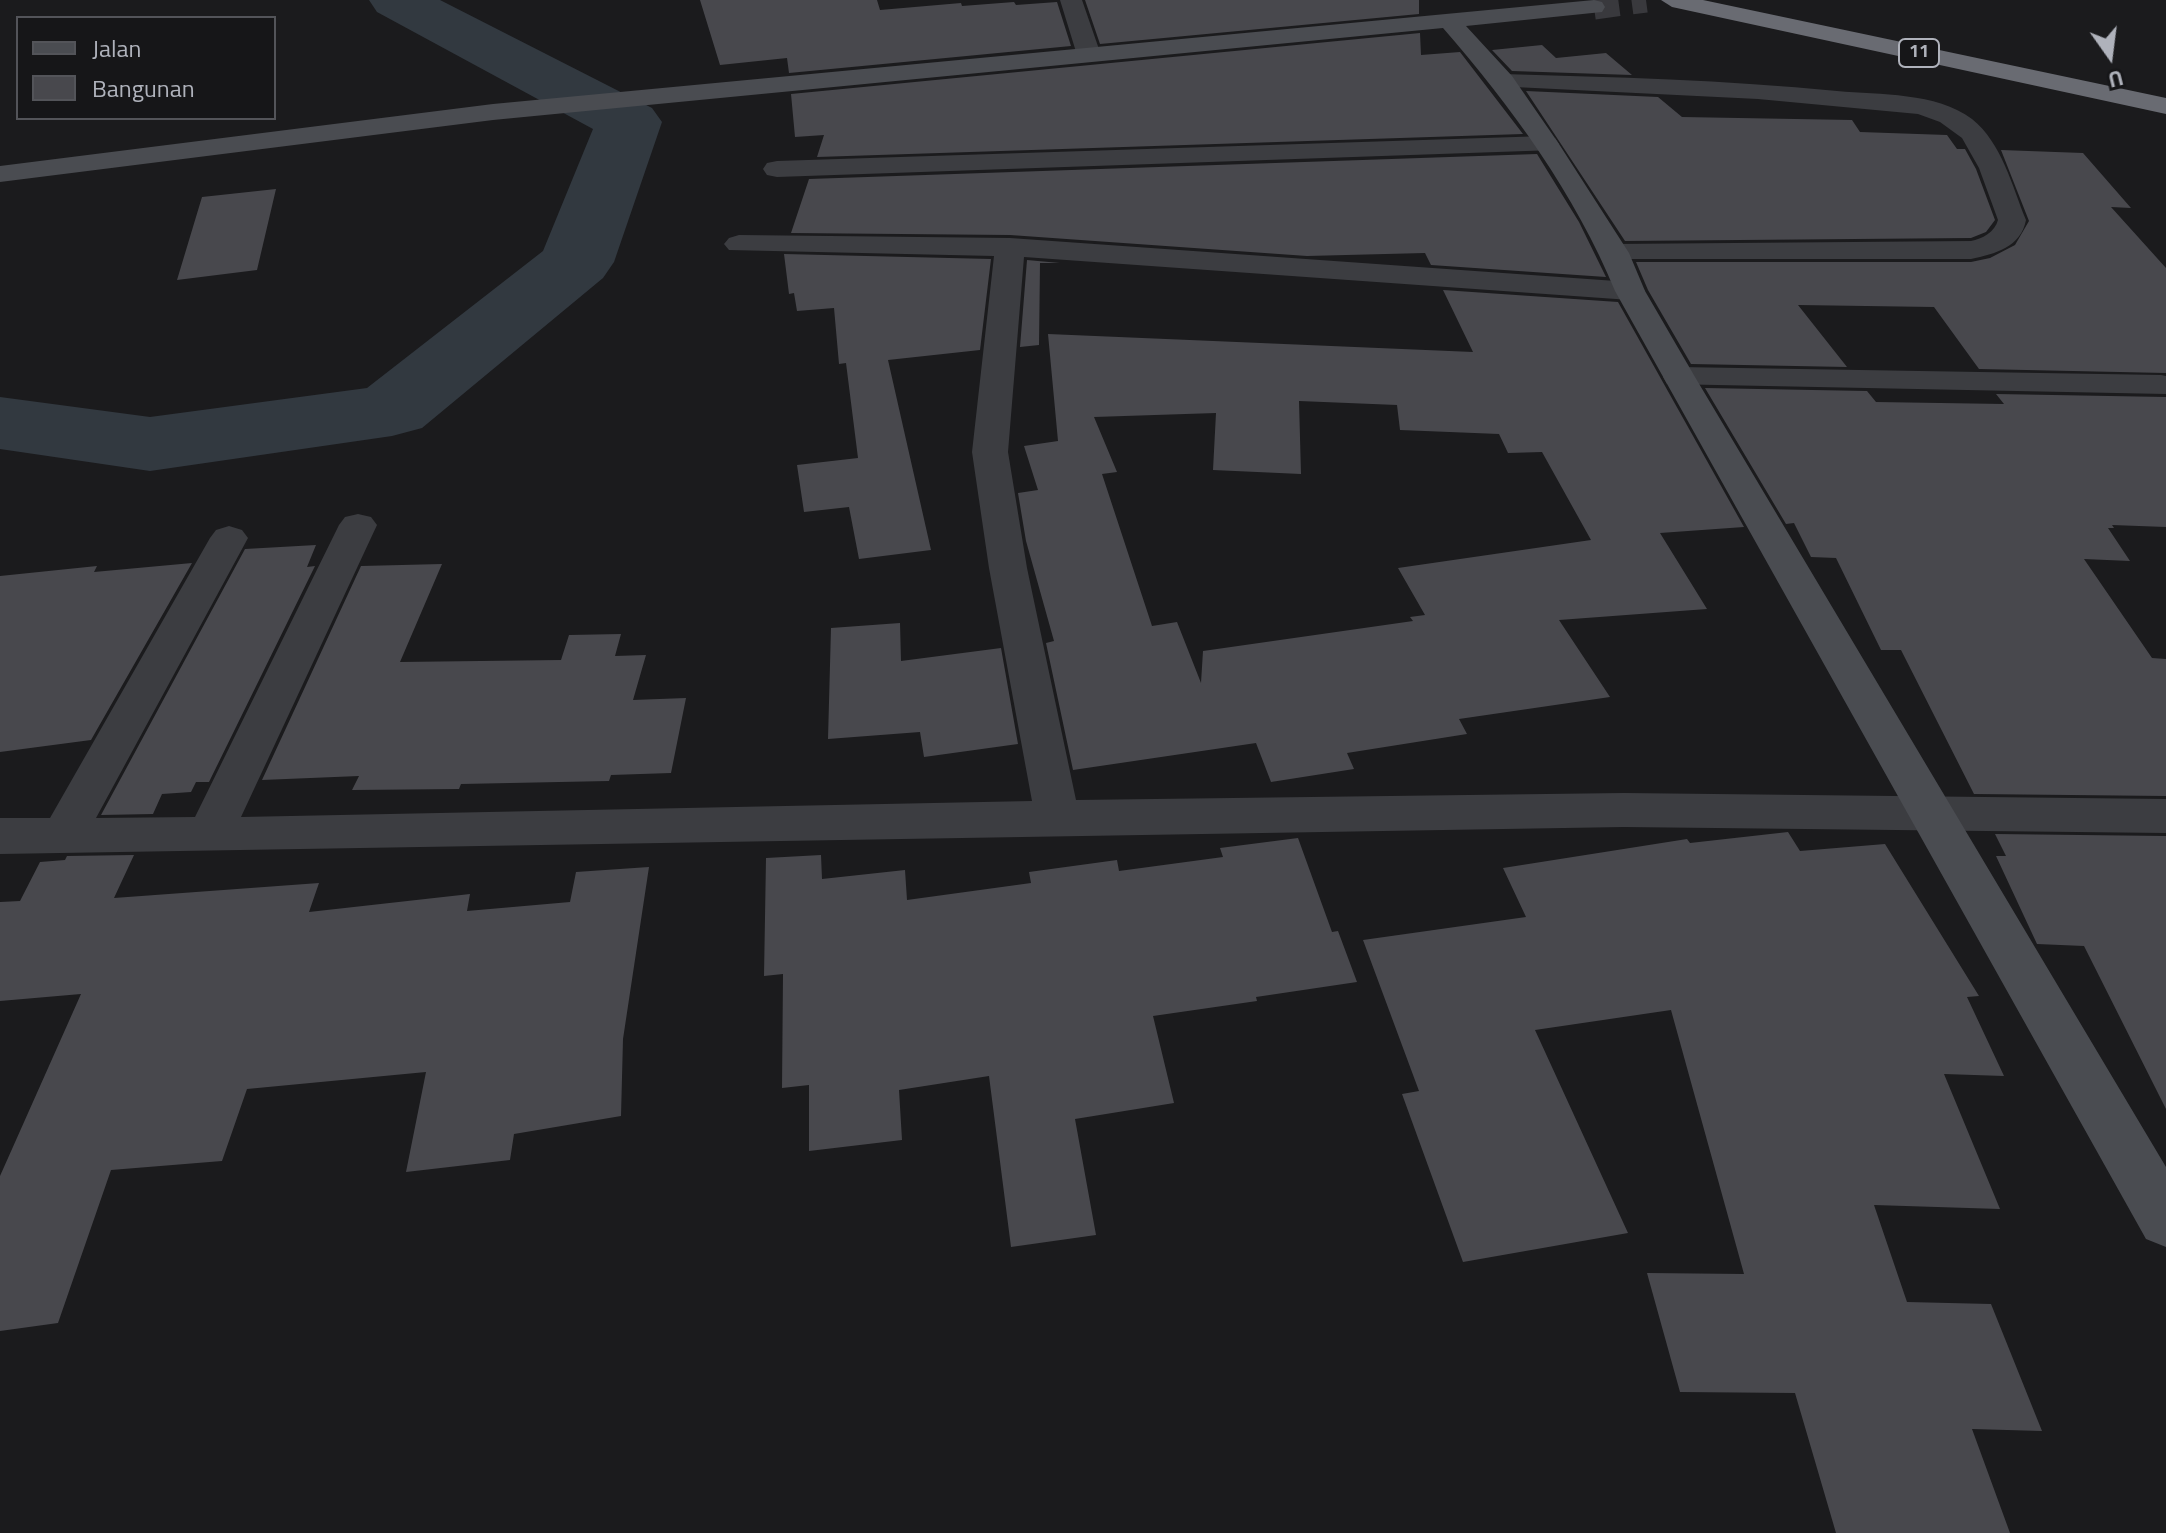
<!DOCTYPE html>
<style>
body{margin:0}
#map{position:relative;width:2166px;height:1533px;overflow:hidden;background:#1b1b1d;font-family:"Titillium Web",sans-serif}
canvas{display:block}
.legend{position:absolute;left:16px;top:16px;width:260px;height:104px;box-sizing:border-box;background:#161618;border:2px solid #535459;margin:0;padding:10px 14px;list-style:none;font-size:24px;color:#afb2bb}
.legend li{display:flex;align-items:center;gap:16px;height:40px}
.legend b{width:40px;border:2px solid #535459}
.north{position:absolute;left:2070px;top:16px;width:80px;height:80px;-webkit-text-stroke:6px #161618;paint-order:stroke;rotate:166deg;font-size:22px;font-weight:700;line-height:32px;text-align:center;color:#afb2bb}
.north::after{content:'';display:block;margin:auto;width:28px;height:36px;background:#afb2bb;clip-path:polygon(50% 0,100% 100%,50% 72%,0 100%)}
</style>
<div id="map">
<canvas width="2166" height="1533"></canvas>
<ul class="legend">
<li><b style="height:10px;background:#4a4c51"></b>Jalan</li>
<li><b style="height:22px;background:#48484d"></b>Bangunan</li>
</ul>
<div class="north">U</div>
</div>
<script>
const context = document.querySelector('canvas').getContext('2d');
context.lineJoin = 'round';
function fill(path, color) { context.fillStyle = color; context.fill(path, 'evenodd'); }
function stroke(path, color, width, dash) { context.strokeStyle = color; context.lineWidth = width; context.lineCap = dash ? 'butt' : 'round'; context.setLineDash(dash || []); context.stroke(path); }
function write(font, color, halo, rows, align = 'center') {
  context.font = font + ' "Titillium Web",sans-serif'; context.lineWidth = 6; context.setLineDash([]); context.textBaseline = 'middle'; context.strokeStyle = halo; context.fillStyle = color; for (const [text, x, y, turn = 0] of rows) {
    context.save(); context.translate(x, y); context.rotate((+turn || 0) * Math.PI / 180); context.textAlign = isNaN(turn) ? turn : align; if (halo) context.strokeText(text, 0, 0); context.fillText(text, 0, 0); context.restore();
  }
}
fill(new Path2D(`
 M369 0H440L652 108 662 122 614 262 603 278 422 428 392 436 150 471 0 449V397L150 417 367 388 543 251 593 129 377 12Z`), '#323940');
fill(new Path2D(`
 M700 0H877L880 10 961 3 962 6 1014 2 1016 5 1057 2 1071 46 789 73 787 58 720 65Z
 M1085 0H1419V14L1100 44Z
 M1420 33 1421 55 1460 52 1523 134 817 157 824 135 795 137 791 94Z
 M1542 45 1556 58 1606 53 1632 75 1512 71 1492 50Z
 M1526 91 1658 97 1682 117 1852 120 1860 132 1947 135 1957 149H1965L1976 169 1995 220 1986 232 1971 238 1625 241Z
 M2001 150 2083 153 2131 208 2111 207 2166 268V373L1979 369 1934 307 1798 305 1847 367 1691 364 1648 290 1636 262H1971L1990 258 2015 245 2029 221Z
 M1537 154 1579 222 1606 277 1431 265 1425 253 1307 256 1010 235 791 233 809 179Z
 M276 189 257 270 177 280 202 197Z
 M784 254 991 259 980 350 888 360 931 550 859 559 849 507 804 512 797 465 858 458 846 363 839 364 834 308 797 311 794 293 789 294Z
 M1027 260 1060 263H1040L1039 345 1020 347Z
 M1443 290 1618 302 1744 527 1660 533 1707 609 1559 620 1610 697 1459 719 1467 734 1347 753 1354 769 1271 782 1256 743 1073 770 1046 643 1054 641 1026 541 1018 493 1038 490 1024 446 1058 441 1048 334 1473 352ZM1299 401 1397 405 1400 430 1499 434 1508 453 1542 452 1591 540 1398 568 1425 615 1410 617 1413 621 1203 651 1201 683 1177 622 1152 626 1102 474 1117 472 1094 417 1216 413 1213 470 1301 474Z
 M1705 388 1867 391 1876 402 2004 404 1996 394 2166 397V527L2112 525 2114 528H2108L2130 561 2084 559 2152 658 2166 659V796L1974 794 1901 650H1881L1836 558 1811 557 1794 523 1786 524Z
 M316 545 307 567 315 566 209 782H196L191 792 162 794 153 814 101 815 245 549Z
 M192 563 91 740 0 752V576L97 566 94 572Z
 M442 564 400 662 561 660 569 635 621 634 615 656 646 655 633 700 686 698 671 773 611 775 609 781 461 784 459 789 352 790 359 776 262 780 361 566Z
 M900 623 901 661 1001 648 1018 744 924 757 920 732 828 739 831 628Z
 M1788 832 1800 851 1885 844 1979 996 1967 997 2004 1076 1944 1074 2000 1209 1874 1205 1907 1302 1991 1304 2042 1431 1972 1429 2010 1533H1836L1795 1393 1680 1392 1647 1273 1744 1274 1671 1010 1535 1030 1628 1233 1463 1262 1402 1094 1419 1091 1363 940 1526 917 1503 868 1687 839 1690 843Z
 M1995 834 2166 836V1109L2084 946 2037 944 1996 856H2006Z
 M1298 838 1332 932 1338 931 1357 982 1256 997 1257 1001 1153 1016 1174 1103 1075 1119 1096 1235 1011 1247 989 1076 899 1090 902 1140 809 1151V1085L782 1088 783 974 764 976 766 858 821 855 822 879 905 870 907 900 1031 883 1029 872 1117 860 1119 871 1223 857 1220 848Z
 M134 855 114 898 319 883 309 912 470 894 467 911 570 902 576 872 649 867 623 1039 621 1116 514 1134 510 1160 406 1172 426 1072 247 1089 222 1161 111 1170 58 1323 0 1331V1176L81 994 0 1001V902L20 901 40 862 65 860 67 856Z`), '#48484d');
stroke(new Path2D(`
 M1594 7 1646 0`), '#39393d', 25, [25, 13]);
fill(new Path2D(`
 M1060 0H1082L1101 55 1097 60H1081L1077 55Z
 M1503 74C1614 77 1726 80 1837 91 1880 95 1936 92 1972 119 2002 143 2012 186 2026 220 2021 247 1995 254 1971 259H1604L1599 253 1604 247 1614 244 1971 241C1982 239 1995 232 1998 220L1979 168 1962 138 1940 122 1918 114 1758 99 1494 86 1491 81Z
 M1546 136 1555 138 1559 144 1555 150 777 177 767 175 763 169 767 163 777 161Z
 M739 235 1010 238 1630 282 1641 285 1645 291 1641 297 1630 300 1024 257 1008 452 1027 568 1076 800 1624 793 2166 799V833L1624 827 0 854V818H50L210 538 216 530 229 526 242 530 248 538 96 818 195 817 339 525 345 517 358 514 371 517 377 525 241 817 1032 801 989 568 972 452 994 256 729 250 724 244 729 238Z
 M1679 367 2161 375 2166 376V394L1667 384 1663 377 1667 370Z`), '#3c3d41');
fill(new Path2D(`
 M1594 0 1602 2 1605 7 1602 12 1466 26 1512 76 1559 144 1629 253 1645 291 1695 377 2166 1167V1247L2146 1239 1615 291C1576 195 1511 106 1443 28L493 120 0 182V166L493 104Z`), '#4a4c51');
fill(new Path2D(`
 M1661 0H1703L2166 98V114L1672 7Z`), '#696b72');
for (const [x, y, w] of [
 [1919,53,40]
]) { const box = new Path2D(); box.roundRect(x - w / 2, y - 14, w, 28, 6); context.fillStyle = '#161618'; context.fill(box); stroke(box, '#afb2bb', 2); }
write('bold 18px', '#afb2bb', null, [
 ["11",1919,53]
]);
</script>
